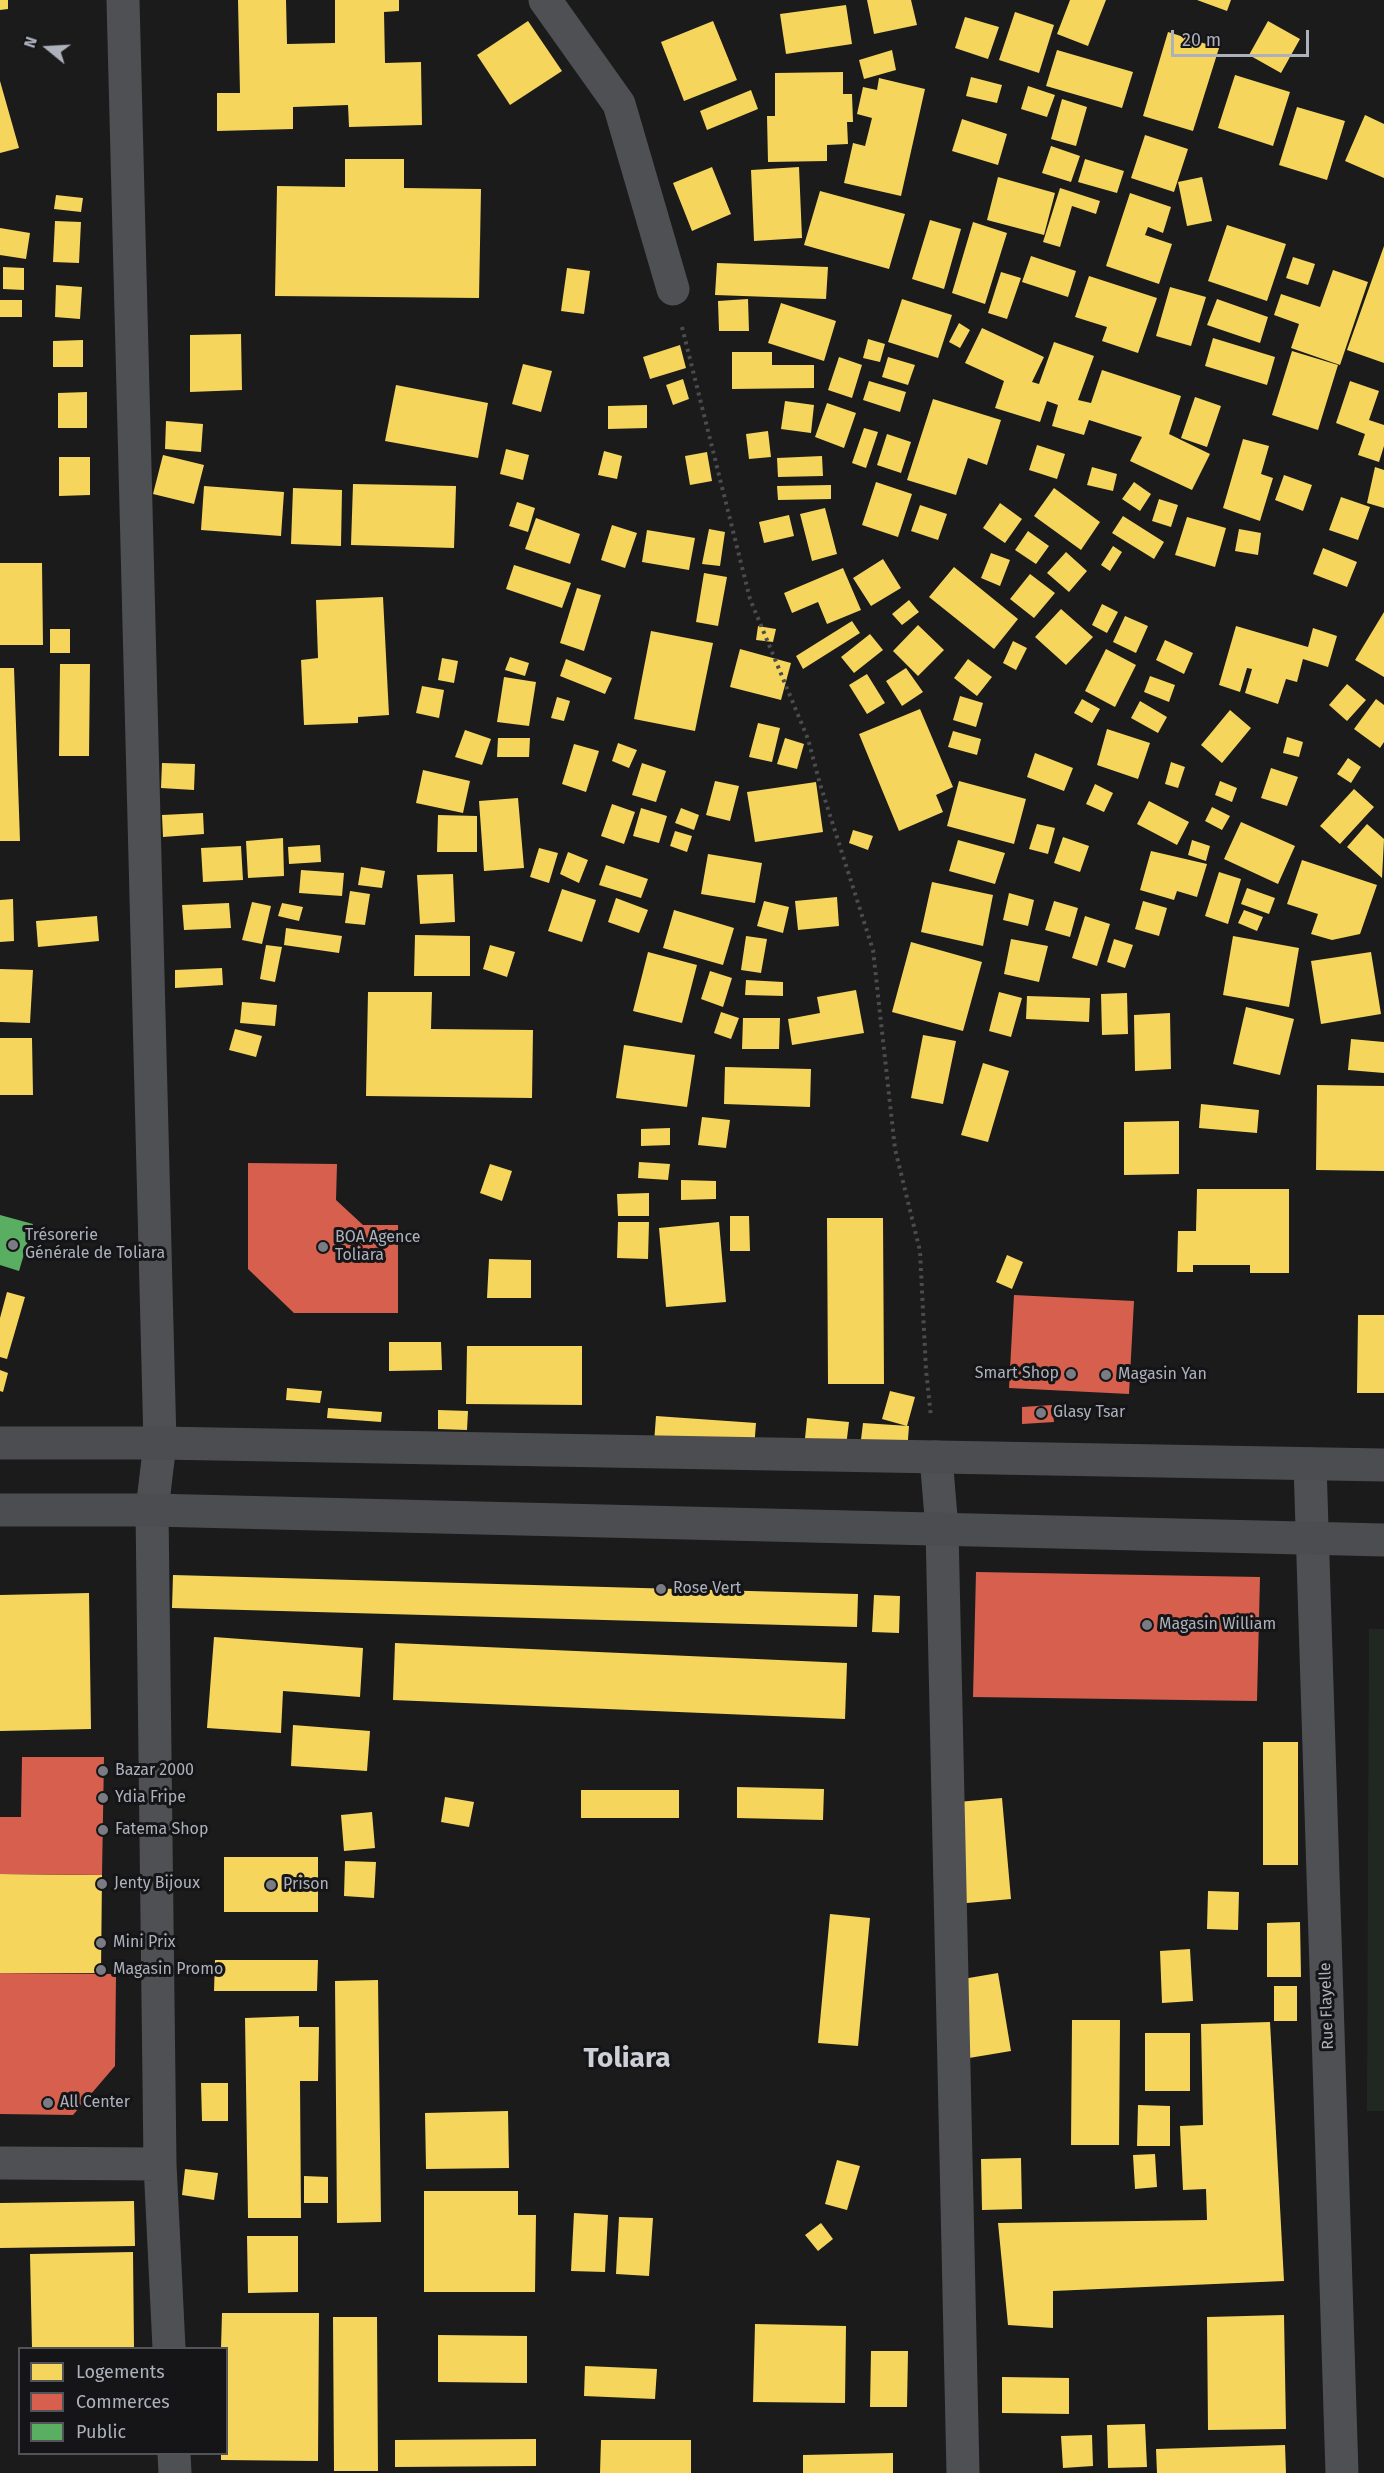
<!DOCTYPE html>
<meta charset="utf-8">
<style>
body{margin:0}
#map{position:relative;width:1384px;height:2473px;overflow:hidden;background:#1b1b1b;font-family:"Fira Sans",sans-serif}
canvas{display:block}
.legend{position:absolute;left:18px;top:2347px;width:210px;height:108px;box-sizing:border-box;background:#151517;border:2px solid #525359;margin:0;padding:8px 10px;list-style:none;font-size:18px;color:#adb1bb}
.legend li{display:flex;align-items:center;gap:12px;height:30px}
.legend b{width:30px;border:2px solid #525359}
.north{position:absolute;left:18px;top:18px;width:60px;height:60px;-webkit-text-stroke:4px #151517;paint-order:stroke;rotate:288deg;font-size:16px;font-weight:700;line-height:24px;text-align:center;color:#adb1bb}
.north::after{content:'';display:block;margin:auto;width:21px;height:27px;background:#adb1bb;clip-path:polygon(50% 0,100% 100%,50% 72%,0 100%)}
.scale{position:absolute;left:1171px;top:30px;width:138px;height:27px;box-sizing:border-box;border:3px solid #adb1bb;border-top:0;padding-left:8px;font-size:18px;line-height:21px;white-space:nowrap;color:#adb1bb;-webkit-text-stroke:4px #151517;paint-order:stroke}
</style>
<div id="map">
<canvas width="1384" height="2473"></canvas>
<ul class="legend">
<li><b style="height:16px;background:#f6d55c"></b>Logements</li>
<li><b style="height:16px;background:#d6604d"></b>Commerces</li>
<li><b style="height:16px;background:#5aae61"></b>Public</li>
</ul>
<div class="north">N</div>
<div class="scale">20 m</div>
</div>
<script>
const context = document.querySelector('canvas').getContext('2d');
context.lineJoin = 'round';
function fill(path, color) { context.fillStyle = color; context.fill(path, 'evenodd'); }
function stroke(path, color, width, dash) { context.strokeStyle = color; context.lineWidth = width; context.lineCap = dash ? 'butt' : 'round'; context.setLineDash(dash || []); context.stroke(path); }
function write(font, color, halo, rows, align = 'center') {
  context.font = font + ' "Fira Sans",sans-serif'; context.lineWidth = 6; context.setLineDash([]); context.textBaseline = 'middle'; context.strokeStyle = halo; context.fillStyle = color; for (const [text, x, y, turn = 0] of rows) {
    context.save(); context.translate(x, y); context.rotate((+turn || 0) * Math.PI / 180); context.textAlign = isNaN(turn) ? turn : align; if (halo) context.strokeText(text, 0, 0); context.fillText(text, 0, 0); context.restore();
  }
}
fill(new Path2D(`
 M1369 1629H1384V2111H1367Z`), '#212822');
fill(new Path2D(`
 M0 0H8V9L0 10Z
 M238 0H286L287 44 335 43V0H399V11L384 12 385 63 421 62 422 125 349 127 348 105 293 107V129L217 131V93H240Z
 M867 0H911L917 25 874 34Z
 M1070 0H1106L1088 46 1057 34Z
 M1197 0H1231L1227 11Z
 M846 5 852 44 786 54 780 14Z
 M1015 12 1054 25 1039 73 999 60Z
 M965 17 999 27 988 59 955 48Z
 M528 21 562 71 510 105 477 55Z
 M713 21 737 80 684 101 661 42Z
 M1268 21 1300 39 1281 73 1249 55Z
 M1168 32 1219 48 1193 131 1143 116Z
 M892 50 896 70 864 79 859 60Z
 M1057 50 1133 72 1122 108 1046 86Z
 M843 72V94H852L853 122H847L848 144 827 145V161L768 162 767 116H775V73Z
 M1235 75 1290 92 1273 146 1218 128Z
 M971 77 1002 85 997 103 966 96Z
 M879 78 925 89 901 196 844 183 853 143 865 146 872 118 857 114 863 87 877 90Z
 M0 81 19 148 0 153Z
 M1028 86 1055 95 1047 117 1021 109Z
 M751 90 758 109 707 130 700 111Z
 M1062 99 1087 107 1076 146 1051 139Z
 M1297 107 1345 121 1327 180 1279 165Z
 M1365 115 1384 124V178L1345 161Z
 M962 119 1007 134 998 165 952 151Z
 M1145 135 1188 149 1174 192 1131 178Z
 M1051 146 1080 156 1071 182 1042 173Z
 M345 159H404V188L481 189 479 298 275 296 277 186 345 187Z
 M1085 159 1124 171 1117 193 1078 182Z
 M712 167 731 214 692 231 673 183Z
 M799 167 802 238 754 241 751 170Z
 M998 177 1055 193 1044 235 987 220Z
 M1202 177 1212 221 1187 226 1178 182Z
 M1060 188 1100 201 1096 214 1072 206 1060 247 1043 242Z
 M820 191 905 214 889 269 804 245Z
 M1130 193 1171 207 1163 233 1148 227 1145 235 1172 244 1159 284 1106 266Z
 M56 195 83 198 81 212 54 209Z
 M930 220 961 229 944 289 912 279Z
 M55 221 81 222 79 263 53 262Z
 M973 222 1007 233 985 304 952 293Z
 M1227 225 1286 244 1267 301 1208 281Z
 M0 228 30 233 26 259 0 255Z
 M1384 246V363L1347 350Z
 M1031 256 1076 271 1068 297 1022 282Z
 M1293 257 1315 264 1308 285 1286 278Z
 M717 263 828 267 826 299 715 295Z
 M3 267 24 268V290L3 289Z
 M567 268 590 271 584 314 561 311Z
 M1333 270 1368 282 1340 365 1291 348 1299 324 1274 315 1281 294 1320 307Z
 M1001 272 1021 278 1007 319 988 313Z
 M1089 276 1157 298 1138 353 1102 341 1107 327 1075 317Z
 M56 285 82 287 80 319 55 317Z
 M1170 287 1206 297 1191 346 1156 336Z
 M748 299 749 331H719L718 301Z
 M902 299 952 315 938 358 888 342Z
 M1217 299 1268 317 1260 343 1207 325Z
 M0 300H22V317H0Z
 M781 303 836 321 824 361 768 343Z
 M959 323 970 330 960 348 949 342Z
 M982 328 1044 357 1032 382 1039 384 1054 342 1094 356 1078 400 1091 403 1102 370 1181 396 1169 434 1210 454 1192 490 1130 461 1142 437 1089 420 1084 435 1052 426 1058 405 1047 401 1040 422 995 408 1004 381 965 363Z
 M241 334 242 390 190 392V335Z
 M1213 338 1275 357 1267 385 1205 366Z
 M868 339 885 344 880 362 863 358Z
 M83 340V367H53V341Z
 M680 345 686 368 650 379 643 357Z
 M1292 351 1338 365 1318 430 1272 415Z
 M732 352H772V365H814V388L732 389Z
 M839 357 862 365 852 398 828 390Z
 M888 357 915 365 908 385 882 377Z
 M523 364 552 371 541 412 512 404Z
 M683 379 689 399 673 405 666 385Z
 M869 381 906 392 900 412 863 400Z
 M1350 381 1379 391 1369 420 1384 425V446L1379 462 1358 455 1365 434 1336 423Z
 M396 385 488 403 478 458 385 441Z
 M87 392V428H58V393Z
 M1195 397 1221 406 1207 447 1181 438Z
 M933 399 1001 420 987 465 968 458 956 495 907 480Z
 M785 401 814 405 811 433 781 429Z
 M827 403 856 413 844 448 815 437Z
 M647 405V428L608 429V406Z
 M166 421 203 424 201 452 165 449Z
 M864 428 878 432 866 468 852 463Z
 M768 431 771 457 749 459 746 434Z
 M887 434 911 442 901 473 877 465Z
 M1243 439 1269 446 1261 474 1273 478 1260 521 1223 508Z
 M1037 445 1065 454 1057 479 1029 470Z
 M506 449 529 455 523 480 500 474Z
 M604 451 622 456 617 479 598 475Z
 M707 452 712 481 690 485 685 456Z
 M163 455 204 465 194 504 153 494Z
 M822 456 823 476 778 477 777 458Z
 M59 457H90V495L59 496Z
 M1092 467 1117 474 1113 491 1087 485Z
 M1375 467 1384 470V508L1367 503Z
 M1284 475 1312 485 1303 511 1275 500Z
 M876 482 912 494 898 537 862 525Z
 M1134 482 1151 494 1140 511 1122 499Z
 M353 484 456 486 454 548 351 545Z
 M831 485V499L778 500 777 486Z
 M204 486 284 492 281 536 201 530Z
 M293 488 342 490 341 546 291 544Z
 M1054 488 1100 522 1081 550 1034 516Z
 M1341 497 1370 507 1358 540 1329 530Z
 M1159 499 1178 505 1171 527 1152 521Z
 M517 502 535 508 528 532 509 526Z
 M1000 503 1022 519 1005 543 983 528Z
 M920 505 947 514 938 540 911 531Z
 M825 508 837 554 812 561 800 514Z
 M789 515 794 536 764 543 759 522Z
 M1123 516 1164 542 1154 559 1112 533Z
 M1187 517 1226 528 1215 567 1175 555Z
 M536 518 580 534 570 564 525 549Z
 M612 525 637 533 625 568 601 560Z
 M709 529 725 532 720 566 702 564Z
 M1239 529 1261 533 1258 555 1235 551Z
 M647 530 695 538 689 570 642 562Z
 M1028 531 1049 546 1036 564 1015 550Z
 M1113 546 1122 552 1110 571 1101 565Z
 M1323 548 1357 562 1347 587 1313 574Z
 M1066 552 1087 571 1069 592 1047 573Z
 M991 553 1010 560 1000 586 981 578Z
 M883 559 901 588 871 606 853 578Z
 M0 563H42L43 645H0Z
 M514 565 571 583 562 608 506 589Z
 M954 567 1018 619 994 649 929 597Z
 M843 568 861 610 827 624 818 602 792 613 784 593Z
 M704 573 727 577 718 626 696 622Z
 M1030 574 1055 593 1034 618 1010 599Z
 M577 588 601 595 584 651 560 643Z
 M383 597 389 715 358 717V723L304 725 301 660 318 658 316 600Z
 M909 600 919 612 902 625 892 614Z
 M1102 604 1118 612 1107 633 1092 625Z
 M1061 609 1093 637 1066 665 1035 637Z
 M1384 612V677L1355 660Z
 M1125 616 1148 626 1136 653 1113 642Z
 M852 621 860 633 803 669 796 656Z
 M918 625 944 650 918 676 893 651Z
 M758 626 776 629 773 642 756 640Z
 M1236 626 1308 647 1313 628 1337 636 1328 667 1303 659 1297 682 1286 679 1278 704 1245 693 1252 669 1247 668 1240 692 1219 685Z
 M50 629H70V653H50Z
 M651 631 713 643 695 731 634 719Z
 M870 634 883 650 854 673 841 657Z
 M1165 640 1193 653 1184 674 1156 660Z
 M1013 641 1027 648 1016 670 1003 663Z
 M740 649 791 663 781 700 730 687Z
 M1106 649 1136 665 1115 707 1085 691Z
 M510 657 529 663 525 676 505 670Z
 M442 658 458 661 454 683 438 680Z
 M566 659 612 678 605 694 560 676Z
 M968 659 992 677 977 696 954 678Z
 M60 664H90L89 756H59Z
 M0 668H14L20 841H0Z
 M906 668 923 692 902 706 886 681Z
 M867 674 885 703 867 714 849 685Z
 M1150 676 1175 685 1169 702 1144 692Z
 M504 677 536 682 529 726 497 722Z
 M1347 684 1366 700 1347 721 1329 705Z
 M422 686 444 690 439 718 416 713Z
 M960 696 983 703 976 727 953 720Z
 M557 697 570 701 564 721 551 718Z
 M1082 699 1100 709 1092 723 1074 713Z
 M1376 699 1384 705V742L1380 748 1354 729Z
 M1140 701 1167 717 1158 733 1131 718Z
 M920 709 953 787 936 795 943 812 899 831 859 734Z
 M1230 710 1251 728 1222 763 1201 745Z
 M758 723 780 728 772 762 749 757Z
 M1107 729 1150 743 1138 779 1097 765Z
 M465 730 491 739 482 765 455 757Z
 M953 731 981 739 977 755 948 747Z
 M1287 737 1303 742 1299 757 1283 753Z
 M498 738H530L529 757H497Z
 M785 738 804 744 797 769 777 764Z
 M618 743 637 750 629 768 612 761Z
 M574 744 599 751 586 792 562 784Z
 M1035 753 1073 768 1064 791 1027 777Z
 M1348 758 1361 767 1351 783 1337 774Z
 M1171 762 1185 767 1178 788 1165 784Z
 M162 763 195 764 194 790 161 788Z
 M642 763 666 771 656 802 632 795Z
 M1271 768 1298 777 1287 806 1261 798Z
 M423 770 470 781 463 813 416 803Z
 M715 781 739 786 730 821 706 815Z
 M959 781 1026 799 1014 844 947 826Z
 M1220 781 1237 788 1232 802 1215 795Z
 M816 782 823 832 755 842 747 792Z
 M1095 784 1113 793 1104 812 1086 804Z
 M1354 789 1374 807 1340 844 1320 826Z
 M518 798 524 868 484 871 479 801Z
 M1149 801 1189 822 1177 845 1137 824Z
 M612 804 635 812 624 844 601 836Z
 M1212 807 1230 816 1222 830 1205 821Z
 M641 808 667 816 659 843 633 836Z
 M681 808 699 815 694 830 675 823Z
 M203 813 204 834 163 837 162 815Z
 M438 815 477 816V852H437Z
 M1241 822 1295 846 1278 884 1224 859Z
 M1037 824 1055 828 1048 854 1029 849Z
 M1367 824 1384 839 1382 878 1347 847Z
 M853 830 873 836 868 850 849 843Z
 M675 831 692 836 687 852 670 846Z
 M1063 837 1089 846 1080 872 1054 863Z
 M283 838 284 876 248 878 246 841Z
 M958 840 1005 853 995 884 949 871Z
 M1192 840 1210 846 1206 861 1188 855Z
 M320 845 321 862 289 864 288 847Z
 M241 846 243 880 203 882 201 848Z
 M539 848 558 853 549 883 530 877Z
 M1151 851 1207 864 1197 897 1177 891 1174 900 1140 890Z
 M568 852 588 860 579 883 560 874Z
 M708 854 762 863 755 903 701 894Z
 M1302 860 1377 885 1360 934 1332 940 1311 934 1318 914 1287 904Z
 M606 865 648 879 641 898 599 885Z
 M361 867 385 871 382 888 358 885Z
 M301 870 344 873 342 896 299 893Z
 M1219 872 1241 879 1228 924 1205 916Z
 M453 874 455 922 420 924 417 875Z
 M932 882 993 895 983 946 921 932Z
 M1247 888 1275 898 1269 914 1241 904Z
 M562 889 596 900 582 942 548 931Z
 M350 891 370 894 365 925 345 923Z
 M1009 893 1034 900 1028 926 1003 920Z
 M837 897 839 926 798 930 795 901Z
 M616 898 648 910 639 933 608 922Z
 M13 899 14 941 0 942V900Z
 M764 901 789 907 783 933 757 926Z
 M1054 901 1078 908 1070 937 1045 930Z
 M1143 901 1167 908 1159 936 1135 929Z
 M252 902 271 906 262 944 242 940Z
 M229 903 231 928 184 930 182 905Z
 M282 903 303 907 299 921 278 916Z
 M674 910 734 928 723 965 663 948Z
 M1244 910 1263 917 1257 931 1238 923Z
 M97 916 99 941 38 947 36 921Z
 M1085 916 1110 924 1097 966 1072 958Z
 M286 928 342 936 339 953 284 945Z
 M415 935 470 936V976H414Z
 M746 936 767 939 761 973 741 970Z
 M1233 936 1299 948 1289 1007 1223 995Z
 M1011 939 1048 946 1039 982 1004 974Z
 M1114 939 1133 945 1125 968 1107 962Z
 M911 942 982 962 963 1031 892 1012Z
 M266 945 282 947 275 982 260 979Z
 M490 945 515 952 507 977 483 969Z
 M648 952 697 965 682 1023 633 1011Z
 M1371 952 1381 1014 1321 1024 1311 961Z
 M222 968 223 985 175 988V970Z
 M0 969 33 970 30 1023 0 1022Z
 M710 971 732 978 723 1007 701 999Z
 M746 980 783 982V996L745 995Z
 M856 990 864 1033 792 1045 788 1019 820 1013 817 997Z
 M368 992H432L431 1029 533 1030 532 1098 366 1096Z
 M999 992 1022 998 1011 1037 989 1031Z
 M1127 993 1128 1034 1102 1035 1101 994Z
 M1027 996 1090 998 1089 1022 1026 1019Z
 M242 1002 277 1005 275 1026 240 1023Z
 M1246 1007 1294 1019 1280 1075 1233 1064Z
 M721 1012 739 1018 731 1039 714 1033Z
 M1170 1013 1171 1069 1135 1071 1134 1015Z
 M743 1018H780L779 1049H742Z
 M235 1029 262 1036 256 1057 229 1050Z
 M923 1035 956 1041 943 1104 911 1098Z
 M0 1038H32L33 1095H0Z
 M1351 1039 1384 1042V1073L1348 1070Z
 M624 1045 695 1055 687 1107 616 1098Z
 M983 1063 1009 1071 988 1142 961 1135Z
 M725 1067 811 1069 810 1107 724 1104Z
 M1317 1085 1384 1086V1171L1316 1170Z
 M1201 1104 1259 1110 1257 1133 1199 1128Z
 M702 1117 730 1120 726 1148 698 1145Z
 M1179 1121V1174L1124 1175V1122Z
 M670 1128V1145L641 1146V1129Z
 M639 1162 670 1164 668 1180 638 1178Z
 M490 1164 512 1171 502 1201 480 1193Z
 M681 1180 716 1181V1199L681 1200Z
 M1197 1189H1289V1273H1250V1265H1193V1272H1177L1178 1231H1196Z
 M649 1193V1216H618L617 1194Z
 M730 1216H749L750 1251H730Z
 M827 1218H883L884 1384H828Z
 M618 1222H649L648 1259 617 1258Z
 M719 1222 726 1302 666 1307 659 1228Z
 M1007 1255 1023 1262 1012 1289 996 1282Z
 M489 1259 531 1260V1298H487Z
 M7 1292 25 1297 7 1359 0 1357V1318Z
 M1358 1315H1384V1393H1357Z
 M389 1342H441L442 1370 389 1371Z
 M467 1346H582V1405L466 1404Z
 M0 1370 8 1373 3 1392 0 1391Z
 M287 1388 322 1391 320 1403 286 1400Z
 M890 1391 915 1397 907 1426 882 1419Z
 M328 1408 382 1412 381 1422 327 1418Z
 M438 1410 468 1411 467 1430 438 1429Z
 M656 1416 756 1423 753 1462 653 1456Z
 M807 1418 849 1422 845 1454 804 1449Z
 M863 1423 909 1426 907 1452 860 1448Z
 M173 1575 858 1594 857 1627 172 1608Z
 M89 1593 91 1729 0 1731V1595Z
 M874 1595 900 1596 899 1633 872 1632Z
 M214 1637 363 1648 360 1697 283 1691 281 1733 207 1728Z
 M395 1643 847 1663 845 1719 393 1700Z
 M293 1725 370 1731 367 1771 291 1766Z
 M1263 1742H1298V1865H1263Z
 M737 1787 824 1789 823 1820 737 1818Z
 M581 1790H679V1818H581Z
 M445 1797 474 1802 469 1827 441 1822Z
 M1002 1798 1011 1899 956 1904 947 1803Z
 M372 1812 375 1848 344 1851 341 1815Z
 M224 1857H318V1912H224Z
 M345 1861 376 1862 374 1898 344 1896Z
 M0 1874 102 1875 101 1973H0Z
 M1208 1891 1239 1892 1238 1930 1207 1929Z
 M830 1914 870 1918 858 2046 818 2043Z
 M1300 1922 1301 1977H1267V1923Z
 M1190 1949 1193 2001 1162 2003 1160 1951Z
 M215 1960H318L317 1991H214Z
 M998 1973 1011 2051 969 2058 957 1980Z
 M378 1980 381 2222 337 2223 335 1981Z
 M1274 1986H1297V2021H1274Z
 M299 2016V2027H319L318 2081H300L301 2218H248L245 2018Z
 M1072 2020H1120L1119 2145H1071Z
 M1270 2022 1284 2281 1053 2291V2328L1008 2325 998 2223 1207 2220 1206 2189 1183 2190 1180 2126 1203 2125 1201 2024Z
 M1145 2033H1190V2091H1145Z
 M201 2083H228V2121H202Z
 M1138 2105 1170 2106V2146H1137Z
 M508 2111 509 2168 426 2169 425 2113Z
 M1155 2154 1157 2187 1135 2189 1133 2155Z
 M1021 2158 1022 2209 982 2210 981 2159Z
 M837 2160 860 2166 847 2210 825 2204Z
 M185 2169 218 2173 214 2200 182 2195Z
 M304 2176 328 2177V2203H304Z
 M424 2191H518V2215H536L535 2292H424Z
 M134 2201 135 2246 0 2248V2203Z
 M574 2213 608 2215 605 2272 571 2271Z
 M619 2217 653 2218 649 2276 616 2274Z
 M821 2223 833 2239 818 2251 805 2235Z
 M247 2236H298V2292L248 2293Z
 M133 2252 134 2348H32L30 2254Z
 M222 2313H319L318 2461 221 2460V2454H226V2348H221Z
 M1284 2315 1286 2429 1208 2430 1207 2317Z
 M333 2317H377L378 2471H334Z
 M755 2324 846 2326 845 2403 753 2402Z
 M438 2335 527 2336V2383L438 2382Z
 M871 2351H908L907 2407H870Z
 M585 2366 657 2369 655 2399 584 2396Z
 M1002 2377 1069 2378V2414L1002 2413Z
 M1145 2424 1147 2467 1108 2468 1107 2425Z
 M1092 2435 1093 2466 1063 2468 1061 2436Z
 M536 2439V2466L395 2467V2440Z
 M601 2440H691V2473H600Z
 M1285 2445 1286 2473H1157L1156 2449Z
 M893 2453V2473H803V2455Z`), '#f6d55c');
fill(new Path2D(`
 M248 1163 337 1164 336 1200 363 1225H398V1313H294L248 1269Z
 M1014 1295 1134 1301 1129 1394 1009 1388Z
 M1052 1405 1054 1422 1022 1424V1407Z
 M976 1572 1260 1577 1257 1701 973 1697Z
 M22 1757H104L102 1875 0 1874V1817H21Z
 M0 1973 116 1974 115 2066 73 2115 0 2114Z`), '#d6604d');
fill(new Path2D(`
 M0 1215 33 1224 19 1271 0 1265Z`), '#5aae61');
stroke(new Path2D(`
 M682 327 750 599 808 739 820 784 873 950 895 1149 920 1251 926 1370 931 1417`), '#4b4c4f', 4, [3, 4.5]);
stroke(new Path2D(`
 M123 0 160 1443 152 1510 160 2164 169 2348
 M545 0 619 104 673 289
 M936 1457 942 1529 963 2473
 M1310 1464 1342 2473
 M0 2163 160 2164
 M174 2454 175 2473`), '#4f5054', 33);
stroke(new Path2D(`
 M0 1443H160L1384 1465
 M0 1510H152L1384 1540`), '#4c4d50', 33);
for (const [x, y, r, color] of [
 [13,1245,6,"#7a7c83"],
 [323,1247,6,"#7a7c83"],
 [1071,1374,6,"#7a7c83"],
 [1106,1375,6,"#7a7c83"],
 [1041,1413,6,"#7a7c83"],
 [661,1589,6,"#7a7c83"],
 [1147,1625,6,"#7a7c83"],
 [103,1771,6,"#7a7c83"],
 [103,1798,6,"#7a7c83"],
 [103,1830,6,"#7a7c83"],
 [102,1884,6,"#7a7c83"],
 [271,1885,6,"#7a7c83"],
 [101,1943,6,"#7a7c83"],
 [101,1970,6,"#7a7c83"],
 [48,2103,6,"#7a7c83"]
]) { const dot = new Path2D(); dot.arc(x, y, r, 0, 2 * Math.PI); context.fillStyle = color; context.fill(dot); stroke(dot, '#151517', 2); }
write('16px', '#adb1bb', '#151517', [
 ["Trésorerie",25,1236],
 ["Générale de Toliara",25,1254],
 ["BOA Agence",335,1238],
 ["Toliara",335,1256],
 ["Smart Shop",1059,1374,"right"],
 ["Magasin Yan",1118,1375],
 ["Glasy Tsar",1053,1413],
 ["Rose Vert",673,1589],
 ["Magasin William",1159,1625],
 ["Bazar 2000",115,1771],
 ["Ydia Fripe",115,1798],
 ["Fatema Shop",115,1830],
 ["Jenty Bijoux",114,1884],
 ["Prison",283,1885],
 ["Mini Prix",113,1943],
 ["Magasin Promo",113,1970],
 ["All Center",60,2103]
], 'left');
write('16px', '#adb1bb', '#151517', [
 ["Rue Flayelle",1327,2006,-92]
]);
write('bold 28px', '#ced0d7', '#151517', [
 ["Toliara",627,2059]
]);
</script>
